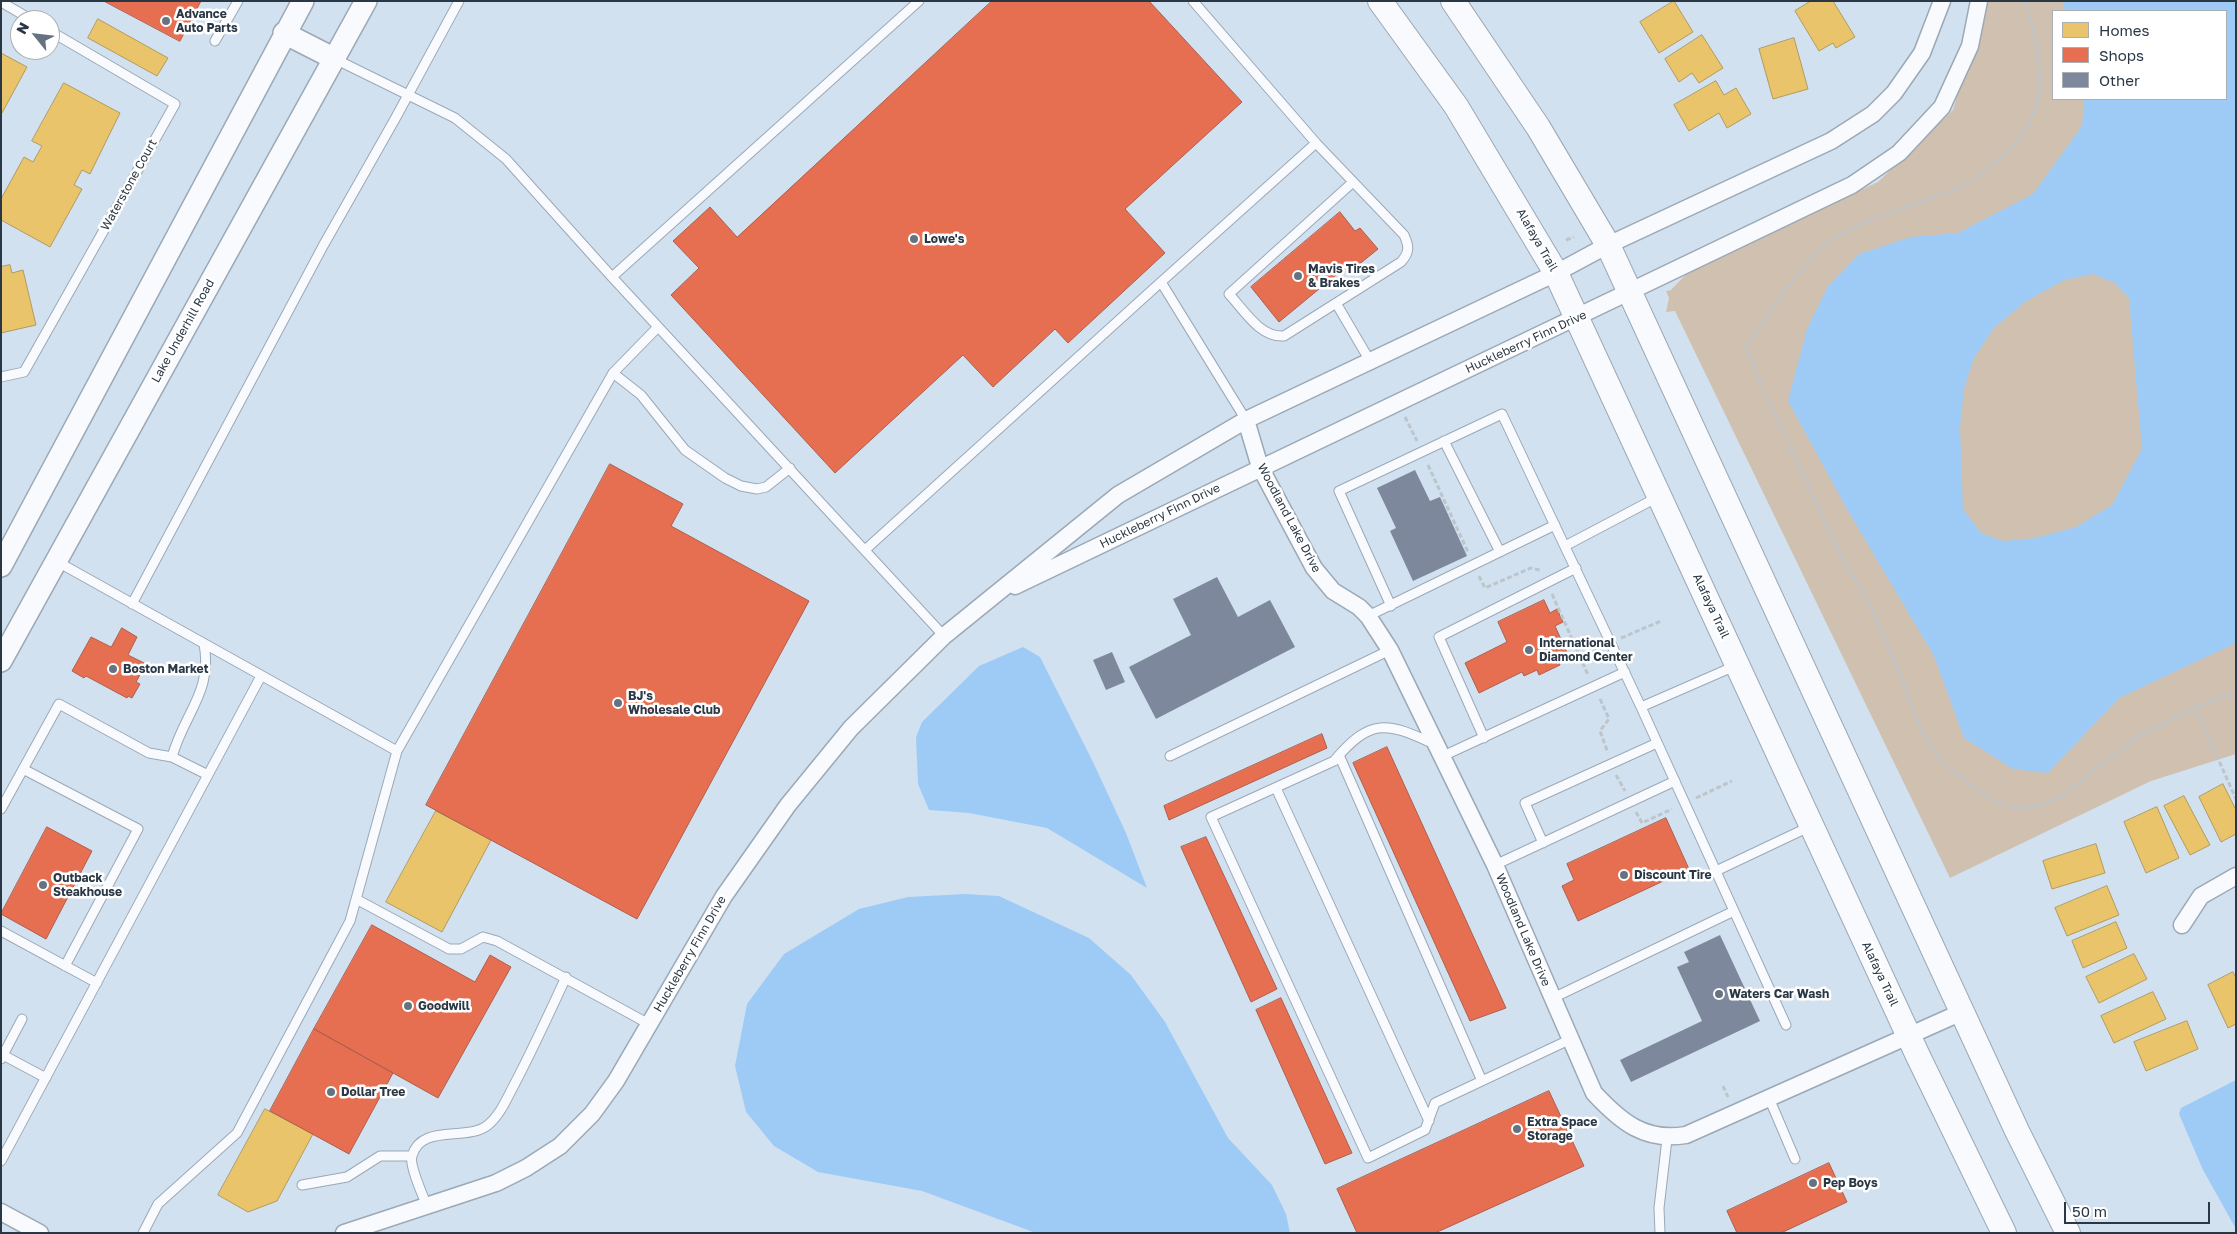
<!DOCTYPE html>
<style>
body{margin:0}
#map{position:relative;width:2237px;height:1234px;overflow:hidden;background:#d2e1f0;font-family:"Golos Text",sans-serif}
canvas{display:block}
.frame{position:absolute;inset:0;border:2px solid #2a3845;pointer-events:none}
.legend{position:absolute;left:2052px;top:10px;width:175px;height:90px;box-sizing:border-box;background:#fff;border:1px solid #aaafb5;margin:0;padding:6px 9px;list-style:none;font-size:15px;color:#2a3845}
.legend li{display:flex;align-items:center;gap:10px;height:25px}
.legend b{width:25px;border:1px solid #aaafb5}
.north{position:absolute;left:10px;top:10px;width:50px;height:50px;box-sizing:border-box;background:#fff;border:1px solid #aaafb5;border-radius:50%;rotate:299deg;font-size:14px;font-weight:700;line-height:20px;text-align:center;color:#2a3845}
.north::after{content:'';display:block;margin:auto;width:18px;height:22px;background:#657381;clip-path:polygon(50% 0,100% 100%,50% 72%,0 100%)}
.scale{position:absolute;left:2064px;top:1202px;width:146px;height:22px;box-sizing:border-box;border:2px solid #2a3845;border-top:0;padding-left:6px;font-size:15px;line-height:18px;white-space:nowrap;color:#2a3845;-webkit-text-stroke:4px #fff;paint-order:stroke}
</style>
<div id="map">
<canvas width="2237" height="1234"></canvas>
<div class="frame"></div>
<ul class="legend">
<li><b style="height:14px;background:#e9c46a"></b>Homes</li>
<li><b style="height:14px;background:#e76f51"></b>Shops</li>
<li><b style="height:14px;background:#7d889c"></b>Other</li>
</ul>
<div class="north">N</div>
<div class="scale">50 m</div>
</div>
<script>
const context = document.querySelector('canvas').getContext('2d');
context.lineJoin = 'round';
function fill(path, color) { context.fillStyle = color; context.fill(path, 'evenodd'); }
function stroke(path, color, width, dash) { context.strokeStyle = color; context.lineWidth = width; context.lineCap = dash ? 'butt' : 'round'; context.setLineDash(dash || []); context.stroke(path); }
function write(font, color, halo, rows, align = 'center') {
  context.font = font + ' "Golos Text",sans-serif'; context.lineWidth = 5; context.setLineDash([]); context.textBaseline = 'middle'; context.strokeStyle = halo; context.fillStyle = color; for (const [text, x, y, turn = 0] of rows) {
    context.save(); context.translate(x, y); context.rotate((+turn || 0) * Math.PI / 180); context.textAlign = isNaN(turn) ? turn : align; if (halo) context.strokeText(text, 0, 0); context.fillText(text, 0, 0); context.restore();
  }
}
fill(new Path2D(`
 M1986 1H2236V754L2151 781 1950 878 1675 311 1666 312 1669 298 1666 291 1671 290 1691 269 1878 182 1953 110ZM2053 11H2226V99H2053Z`), '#d0c0b0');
fill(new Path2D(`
 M2063 1H2236V643L2119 698 2048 773 2013 769 1964 738 1934 656 1848 511 1788 401 1807 329 1828 286 1859 254 1911 237 1958 233 2033 194 2082 126 2084 99H2226V11H2065ZM2093 274 2115 283 2129 298 2142 449 2112 505 2076 527 2035 538 2003 541 1981 533 1963 509 1960 427 1964 389 1974 358 1994 328 2025 302 2064 280Z
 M1023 647 1040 657 1093 762 1126 833 1147 888 1047 828 969 813 929 810 918 784 916 737 922 722 979 666Z
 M965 894 999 896 1089 938 1131 975 1165 1022 1228 1138 1272 1185 1286 1214 1290 1233H1036L922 1191 818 1172 774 1146 746 1112 735 1066 747 1004 784 954 859 909 908 897Z
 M2236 1080V1229L2203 1170 2179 1114 2181 1108Z`), '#9ecbf5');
const homes = new Path2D(`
 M1674 1 1693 32 1659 53 1640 22Z
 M1811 1H1833L1855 37 1836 48 1833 43 1819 51 1795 11Z
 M98 19 168 58 157 76 88 38Z
 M1702 35 1723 68 1699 83 1692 73 1679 82 1665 59Z
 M1794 38 1808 89 1773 99 1759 49Z
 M1 53 27 67 2 113H1Z
 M1716 81 1724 95 1736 88 1751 114 1727 128 1719 113 1689 131 1674 105Z
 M64 83 120 113 90 174 82 170 74 185 82 189 50 247 1 220V199L24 157 33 162 42 146 32 141Z
 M10 265 12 273 23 270 36 325 1 333V267Z
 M2223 784 2236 810V834L2221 842 2199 797Z
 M2184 796 2210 845 2190 855 2164 806Z
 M2157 807 2179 858 2146 873 2124 822Z
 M436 811 491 840 442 932 386 902Z
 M2096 844 2105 873 2052 889 2043 861Z
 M2107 886 2119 915 2067 936 2055 908Z
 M2116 922 2127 948 2083 968 2072 941Z
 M2134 954 2147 979 2099 1003 2086 977Z
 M2233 972 2236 978V1024L2228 1028 2208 985Z
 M2153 992 2166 1019 2114 1043 2101 1016Z
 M2187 1021 2198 1049 2146 1071 2134 1042Z
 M265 1109 313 1134 277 1201 248 1212 218 1195Z`);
fill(homes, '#e9c46a');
stroke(homes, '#b09a5f', 1);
const shops = new Path2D(`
 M104 1H201L180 41Z
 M992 1H1149L1242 102 1125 209 1165 253 1068 343 1055 329 993 387 963 355 835 473 671 295 699 268 673 241 710 207 737 237Z
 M1340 212 1355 231 1360 228 1378 249 1357 266 1353 261 1279 322 1251 287Z
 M610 464 683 504 671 526 809 601 637 919 426 805Z
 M1544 600 1550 613 1557 609 1563 622 1555 626 1569 657 1559 662 1560 665 1539 675 1537 670 1524 676 1522 672 1479 693 1465 663 1507 642 1498 622Z
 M122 628 137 637 128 655 146 664 136 682 140 684 132 698 128 696 127 698 86 676 84 678 72 671 91 637 111 647Z
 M1322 734 1327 748 1169 820 1164 806Z
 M1387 747 1506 1008 1470 1021 1353 763Z
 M1666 818 1689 869 1578 921 1562 886 1574 880 1567 864Z
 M47 827 92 851 46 939 1 914Z
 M1206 837 1277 989 1251 1002 1181 847Z
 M372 925 475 982 490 955 511 967 438 1098 314 1029Z
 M1281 998 1352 1153 1325 1164 1256 1010Z
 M314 1029 393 1073 349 1154 270 1111Z
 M1549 1091 1584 1166 1435 1233H1357L1337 1189Z
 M1829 1163 1847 1202 1781 1233H1737L1727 1211Z`);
fill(shops, '#e76f51');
stroke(shops, '#ae5e4d', 1);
fill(new Path2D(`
 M1415 470 1430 501 1440 497 1467 556 1413 581 1390 531 1396 528 1377 488Z
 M1217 577 1238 617 1270 600 1295 647 1156 719 1129 667 1191 635 1173 599Z
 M1112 652 1125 682 1106 690 1093 660Z
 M1720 935 1760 1021 1631 1082 1620 1060 1702 1021 1677 967 1689 962 1684 952Z`), '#7d889c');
const service = new Path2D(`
 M1193 1 1316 143 1161 282 1246 420
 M1 2 32 20
 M215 41 238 1
 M335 59 455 118 506 159 612 277 944 636
 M1316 143 1404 235C1409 246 1410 252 1401 262L1284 336C1260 338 1244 310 1229 294L1353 182
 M612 277 919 1
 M1336 303 1370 361
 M613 373 641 395 685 450 725 478 741 486 757 489 766 487 790 468
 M1 377 24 372 175 104 50 31
 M1444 441 1500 552
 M1565 546 1658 497
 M865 550 1161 282
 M56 561 397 751
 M132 604 323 246 395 119 459 1
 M1391 606 1339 491 1502 414 1641 707 1786 1025
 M1368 616 1555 525
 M1641 707 1735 666
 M1484 738 1439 637 1576 568
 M1436 745C1387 722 1371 717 1334 761L1211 817 1368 1158 1425 1130 1435 1103 1571 1039
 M1339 755 1482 1081
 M1170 756 1390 650
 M1443 756 1625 672
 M172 757C184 713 213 692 204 644
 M23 769 138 829 65 966
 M1276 788 1429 1121
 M1 809 59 704 149 753 172 757 208 775
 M1543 843 1525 803 1657 743
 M1495 865 1675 781
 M1716 871 1811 826
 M356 899 449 949H461L483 937 497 941 649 1024
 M1 931 97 983
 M1553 998 1734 911
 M3 1055 46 1078
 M1 1059 22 1019
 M1769 1098 1795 1159
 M1 1161 261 676
 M302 1185 347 1177 380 1156H411
 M427 1206C423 1196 409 1165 412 1156 421 1123 467 1142 488 1125 500 1115 506 1100 513 1087 532 1051 549 1014 566 977
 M143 1233 158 1204 237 1133 350 921 397 751 613 373 658 327
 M1660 1233 1659 1208 1667 1139`);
const minor = new Path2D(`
 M1246 420 1260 467 1314 568 1333 591 1359 607 1368 616 1390 650 1495 865 1594 1093C1621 1122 1645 1142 1686 1135L1962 1012
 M1015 586 1852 185 1899 153 1942 107 1970 46 1979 1
 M2182 925 2201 896 2236 876
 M1 1212 40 1233
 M344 1233 496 1183 526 1168 560 1146 592 1114 616 1081 724 896 788 805 851 728 944 636 1118 495 1246 420 1556 273 1608 245 1831 141 1873 114 1894 93 1922 53 1942 1`);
const tertiary = new Path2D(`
 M284 33 335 59
 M1 566 303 1
 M1 661 366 1`);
const secondary = new Path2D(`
 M1380 1 1456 106 1556 273 1918 1056 2004 1233
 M1453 1 1538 127 1608 245 2017 1131 2068 1233`);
stroke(service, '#9ba8b5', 11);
stroke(minor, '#9ba8b5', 19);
stroke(tertiary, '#9ba8b5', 24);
stroke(secondary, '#9ba8b5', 26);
stroke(new Path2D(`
 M2025 1C2046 66 2052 120 1992 165 1985 171 1977 179 1968 183 1925 204 1876 213 1834 238 1808 253 1765 320 1746 347L1757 376 1841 556 1867 599 1895 662 1922 732 1941 761 1971 785 2003 806 2027 809 2060 797 2136 738 2195 707 2236 692
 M1566 240 1574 237
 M1405 417 1417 441
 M1428 465 1468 552
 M1479 576 1485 588 1531 568 1540 570
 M1552 594 1588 675
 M1621 638 1661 621
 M1580 657 1600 648
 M1600 699 1609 719 1600 731 1608 753
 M2195 707 2236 799
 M1616 775 1625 791
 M1696 798 1732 781
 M1636 812 1642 823 1672 809
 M1723 1086 1728 1097`), '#bec5ca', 3, [5, 2.5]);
stroke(service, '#f8fafd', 9);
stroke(minor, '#f8fafd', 16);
stroke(tertiary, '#f8fafd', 21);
stroke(secondary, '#f8fafd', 24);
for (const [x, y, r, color] of [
 [166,21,5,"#657381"],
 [914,239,5,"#657381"],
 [1298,276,5,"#657381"],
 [1529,650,5,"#657381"],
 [113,669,5,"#657381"],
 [618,703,5,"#657381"],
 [1624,875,5,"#657381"],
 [43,885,5,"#657381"],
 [1719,994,5,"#657381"],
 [408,1006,5,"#657381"],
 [331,1092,5,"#657381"],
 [1517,1129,5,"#657381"],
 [1813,1183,5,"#657381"]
]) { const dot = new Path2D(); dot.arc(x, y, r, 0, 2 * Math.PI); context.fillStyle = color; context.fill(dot); stroke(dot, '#fff', 2); }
write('bold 12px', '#2a3845', '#fff', [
 ["Advance",176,14],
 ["Auto Parts",176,28],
 ["Lowe's",924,239],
 ["Mavis Tires",1308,269],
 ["& Brakes",1308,283],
 ["International",1539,643],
 ["Diamond Center",1539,657],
 ["Boston Market",123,669],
 ["BJ's",628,696],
 ["Wholesale Club",628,710],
 ["Discount Tire",1634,875],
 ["Outback",53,878],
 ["Steakhouse",53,892],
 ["Waters Car Wash",1729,994],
 ["Goodwill",418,1006],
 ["Dollar Tree",341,1092],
 ["Extra Space",1527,1122],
 ["Storage",1527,1136],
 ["Pep Boys",1823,1183]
], 'left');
write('12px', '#2a3845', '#fff', [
 ["Waterstone Court",129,185,-61],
 ["Alafaya Trail",1537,240,60],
 ["Lake Underhill Road",183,331,-61],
 ["Huckleberry Finn Drive",1526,342,-25],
 ["Huckleberry Finn Drive",1160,516,-26],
 ["Woodland Lake Drive",1289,518,62],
 ["Alafaya Trail",1711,606,65],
 ["Woodland Lake Drive",1523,930,67],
 ["Huckleberry Finn Drive",690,954,-60],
 ["Alafaya Trail",1880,974,65]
]);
</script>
